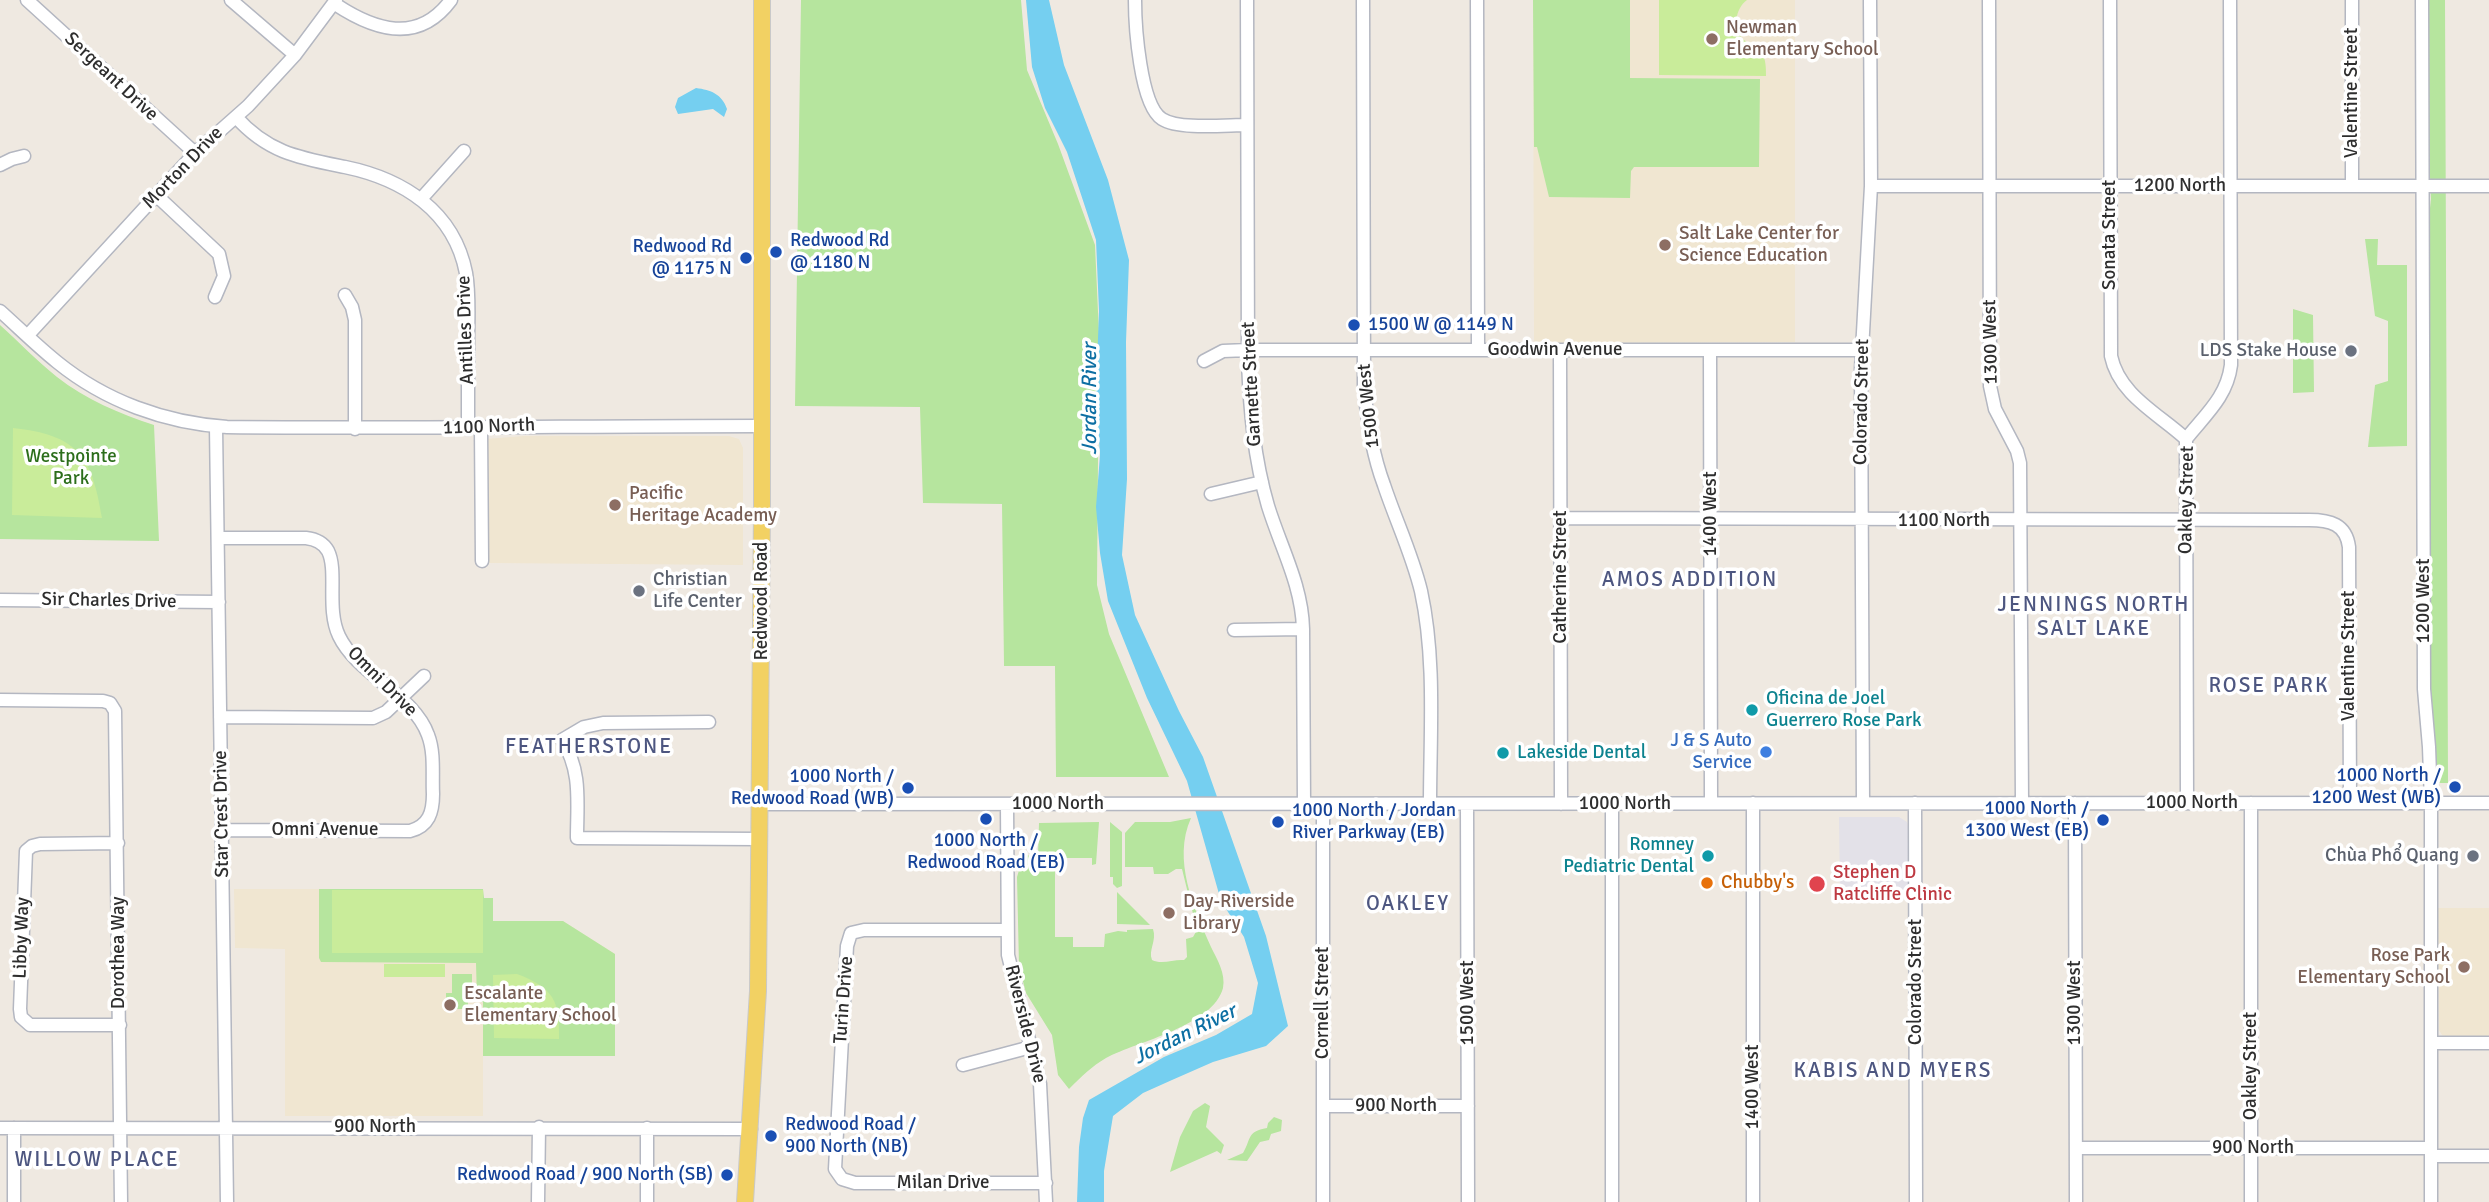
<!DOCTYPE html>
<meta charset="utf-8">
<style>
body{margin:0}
canvas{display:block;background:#efe9e1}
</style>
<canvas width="2489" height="1202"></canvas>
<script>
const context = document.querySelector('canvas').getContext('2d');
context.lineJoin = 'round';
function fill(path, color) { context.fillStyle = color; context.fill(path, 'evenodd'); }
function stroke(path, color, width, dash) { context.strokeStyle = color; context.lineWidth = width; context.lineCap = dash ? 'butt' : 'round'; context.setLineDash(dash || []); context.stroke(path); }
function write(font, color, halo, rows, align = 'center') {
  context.font = font + ' Signika,sans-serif'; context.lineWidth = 7; context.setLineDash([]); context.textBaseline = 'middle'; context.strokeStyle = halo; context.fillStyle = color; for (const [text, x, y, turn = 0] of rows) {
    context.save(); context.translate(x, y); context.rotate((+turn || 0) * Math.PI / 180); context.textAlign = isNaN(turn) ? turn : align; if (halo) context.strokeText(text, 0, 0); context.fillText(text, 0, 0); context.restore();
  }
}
fill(new Path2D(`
 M1839 817H1899L1907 822 1909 830V895H1840Z`), '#e3e1e8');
fill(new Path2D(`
 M1533 0H1795V342L1534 343Z
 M524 436H729L739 439 743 448V565L486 563V439Z
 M234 889H483L484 898H493V921H563L615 954V1056H483V1116H285V949L235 948Z
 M2438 908H2489V1038H2449L2442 1035 2439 1030Z`), '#f0e6d1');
fill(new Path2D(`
 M801 0H1021L1027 70 1058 144 1095 245 1099 334 1097 585 1109 634 1169 777H1056L1055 666H1004L1002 504 923 503 920 407 795 406Z
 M1533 0H1630V78L1760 79 1759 167H1634L1631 171 1630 198 1549 197 1537 147H1534Z
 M2427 0H2445L2448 783H2438L2430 709 2428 226 2431 199 2428 131Z
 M2365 239H2378L2377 265H2407V446L2368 447 2375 385 2388 381V321L2375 316Z
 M2293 309 2313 315 2314 392 2293 393Z
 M0 325C19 342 37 361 57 377 85 399 120 414 154 425L159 541 0 539Z
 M1191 818C1172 860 1194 908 1211 947 1217 959 1226 974 1223 988 1213 1026 1138 1041 1106 1058 1092 1066 1081 1077 1069 1089L1058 1075 1052 1035 1026 993 1019 966 1017 877 1020 867 1017 855 1038 856 1039 823 1099 822 1096 864 1092 865V858H1065L1064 867H1055V937H1073V947H1104L1105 934 1118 931 1127 932V930L1153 929C1157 941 1148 950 1152 960 1162 965 1174 959 1184 960L1187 957 1186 939 1193 937 1197 930 1182 869H1176L1168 874H1154L1153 867H1125V833L1135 822H1170Z
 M1110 822 1122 832V886L1117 888 1113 884V877H1110Z
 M319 889H483L484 898H493V921H563L615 954V1056H483V1002L477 1001 476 963 321 962 319 958Z
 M1117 892 1150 925 1117 924Z
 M452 974H472V993L468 994V1009H446V993H452Z
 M1205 1103 1210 1106 1206 1127 1224 1145 1221 1154 1217 1151 1170 1172 1180 1137 1193 1111Z
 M1274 1117 1282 1120 1281 1131 1271 1134 1269 1140 1260 1142 1247 1161 1227 1160 1243 1153C1252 1138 1246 1132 1267 1128L1268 1123Z`), '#b6e59e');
fill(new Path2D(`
 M1659 0H1747C1735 9 1732 29 1744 40 1749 44 1758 47 1762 53 1766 60 1766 68 1766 76L1659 75Z
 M13 428C77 435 92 455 102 518L12 515Z
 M332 890H483V953H332Z
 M384 964H445V977H384Z
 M517 974C554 988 560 1001 559 1039L494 1038 493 975Z`), '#c9ec9a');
fill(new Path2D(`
 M1026 0H1049L1064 65 1108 180 1129 260 1126 342 1127 479 1122 555 1135 615 1179 711 1203 757 1266 936 1288 1026 1266 1046 1213 1062 1172 1080 1143 1093 1113 1116 1104 1171V1202H1077L1079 1147 1083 1118 1089 1100 1164 1057 1216 1035 1252 1014 1258 983 1244 937 1221 901 1187 781 1147 698 1108 601 1100 553 1096 507 1100 455 1096 394 1099 311 1096 240 1067 152 1045 108 1032 67Z
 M696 88C711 90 722 94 727 109L724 117 713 109 678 114 675 107 678 98Z`), '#75cff0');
const minor = new Path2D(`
 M27 0 195 153
 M231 0 295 55
 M1135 0C1135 25 1140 105 1162 119 1179 130 1226 125 1247 125
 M1247 0 1248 362C1250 411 1254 458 1268 506 1281 548 1302 585 1303 629L1304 804
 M1363 0 1364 386C1367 420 1372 453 1384 485 1396 521 1412 554 1421 591 1436 660 1430 734 1430 804
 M1477 0 1478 350
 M1989 0 1990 386 1995 409 2017 451 2020 463 2022 803
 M2110 0 2111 356C2119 395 2159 414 2186 439
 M2352 0V186
 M2422 0 2424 689 2429 747 2431 803V1202
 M335 4C374 30 418 45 451 0
 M236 117C268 153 300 158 345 167 403 179 454 211 466 273 470 296 468 320 468 343 468 372 468 401 468 429
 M0 165 12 159 24 156
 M1871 186H2489
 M156 195 219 254 224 276 215 297
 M421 199 464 151
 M345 295 352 307 355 320V429
 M0 311C19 328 37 346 57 362 105 401 165 423 227 427 405 429 583 426 762 426
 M28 335 195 153 248 106 295 55 336 0
 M1560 350 1561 804
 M1710 350 1711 803
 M1204 361 1223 351 1248 350H1862
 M216 427 227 1202
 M481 429 482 561
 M1211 494 1262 482
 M1560 518 2309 520C2330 520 2346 524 2349 547L2350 803
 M218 538H306C315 539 323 542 328 551 338 571 326 609 339 636 357 674 414 695 428 735 435 753 432 775 433 794 433 812 429 826 410 831L222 830
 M0 600 219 602
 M1234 630 1303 629
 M0 700 103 701 110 703 115 711 121 1202
 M220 717 373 718 386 712 424 676
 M709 722 603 723 584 727 562 740C582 771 577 802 577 838L759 839
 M1753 803V1202
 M1863 803 1861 369 1871 186 1870 0
 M1915 803 1916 1202
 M2075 803 2076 1202
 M2187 803 2186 439C2205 415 2227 397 2231 365L2230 0
 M760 804 2489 803
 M1007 804 1008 955 1040 1084 1046 1202
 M1323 804V1202
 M1467 804 1468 1202
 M1612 804V1202
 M118 843 40 844 32 846 26 851 20 1009 21 1017 30 1025H120
 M1007 930H864L851 933 847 946 835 1169 842 1179 855 1183H1046
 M2431 1043H2489
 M963 1065 1031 1047
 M1323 1106H1468
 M0 1128 751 1129
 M647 1128V1202
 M2076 1148H2431
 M2431 1156H2489
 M14 1202V1128
 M538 1202 539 1127
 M2251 1202V803`);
const major = new Path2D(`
 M745 1202 758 991 762 505V0`);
stroke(minor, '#b4b7c1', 15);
stroke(major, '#c9c9c9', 18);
stroke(minor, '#fff', 12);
stroke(major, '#f2d163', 16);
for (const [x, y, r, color] of [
 [1712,39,7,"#8d6e63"],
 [1665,245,7,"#8d6e63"],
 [776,252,7,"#1a4fb4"],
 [746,258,7,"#1a4fb4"],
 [1354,325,7,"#1a4fb4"],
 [2351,351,7,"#6b7280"],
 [615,505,7,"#8d6e63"],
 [639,591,7,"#6b7280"],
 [1752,710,7,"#0f9aa8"],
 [1766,752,7,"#3f7fe0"],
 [1503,753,7,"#0f9aa8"],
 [2455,787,7,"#1a4fb4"],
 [908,788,7,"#1a4fb4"],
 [986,819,7,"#1a4fb4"],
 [2103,820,7,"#1a4fb4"],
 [1278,822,7,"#1a4fb4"],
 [1708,856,7,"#0f9aa8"],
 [2473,856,7,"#6b7280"],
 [1707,883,7,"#e8710a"],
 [1817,884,9,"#e0444e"],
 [1169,913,7,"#8d6e63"],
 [2464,967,7,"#8d6e63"],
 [450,1005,7,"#8d6e63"],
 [771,1136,7,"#1a4fb4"],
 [727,1175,7,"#1a4fb4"]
]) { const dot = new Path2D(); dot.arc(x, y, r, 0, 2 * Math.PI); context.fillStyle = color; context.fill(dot); stroke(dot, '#fff', 2.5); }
write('19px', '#785e54', '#fff', [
 ["Newman",1726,28],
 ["Elementary School",1726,50],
 ["Salt Lake Center for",1679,234],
 ["Science Education",1679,256],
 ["Pacific",629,494],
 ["Heritage Academy",629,516],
 ["Day-Riverside",1183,902],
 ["Library",1183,924],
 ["Rose Park",2450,956,"right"],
 ["Elementary School",2450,978,"right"],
 ["Escalante",464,994],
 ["Elementary School",464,1016]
], 'left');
write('19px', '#2e2e2e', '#fff', [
 ["Sergeant Drive",111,77,43],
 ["Valentine Street",2352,93,-90],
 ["Morton Drive",183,168,-46],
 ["1200 North",2180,186],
 ["Sonata Street",2110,235,-90],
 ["Antilles Drive",466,330,-92],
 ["1300 West",1991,342,-91],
 ["Goodwin Avenue",1555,350],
 ["Garnette Street",1252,384,-93],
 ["Colorado Street",1862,402,-89],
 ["1500 West",1369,406,-96],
 ["1100 North",489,427,-2],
 ["Oakley Street",2187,500,-89],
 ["1400 West",1711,514,-90],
 ["1100 North",1944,521],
 ["Catherine Street",1561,577,-90],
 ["Sir Charles Drive",109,601,1],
 ["Redwood Road",762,601,-90],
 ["1200 West",2424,601,-90],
 ["Valentine Street",2349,656,-90],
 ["Omni Drive",382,682,45],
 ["1000 North",2192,803],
 ["1000 North",1058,804],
 ["1000 North",1625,804],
 ["Star Crest Drive",222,814,-91],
 ["Omni Avenue",325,830],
 ["Libby Way",22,938,-88],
 ["Dorothea Way",119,953,-90],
 ["Colorado Street",1916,982,-90],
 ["Turin Drive",844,1000,-86],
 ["Cornell Street",1323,1003,-90],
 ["1500 West",1468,1003,-90],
 ["1300 West",2075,1003,-90],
 ["Riverside Drive",1025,1024,76],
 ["Oakley Street",2251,1066,-90],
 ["1400 West",1753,1087,-90],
 ["900 North",1396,1106],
 ["900 North",375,1127],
 ["900 North",2253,1148],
 ["Milan Drive",943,1183]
]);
write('19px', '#164399', '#fff', [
 ["Redwood Rd",790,241,"left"],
 ["@ 1180 N",790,263,"left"],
 ["Redwood Rd",732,247],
 ["@ 1175 N",732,269],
 ["1500 W @ 1149 N",1368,325,"left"],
 ["1000 North /",2441,776],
 ["1200 West (WB)",2441,798],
 ["1000 North /",894,777],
 ["Redwood Road (WB)",894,799],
 ["1000 North /",2089,809],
 ["1300 West (EB)",2089,831],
 ["1000 North / Jordan",1292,811,"left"],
 ["River Parkway (EB)",1292,833,"left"],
 ["1000 North /",986,841,"center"],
 ["Redwood Road (EB)",986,863,"center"],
 ["Redwood Road /",785,1125,"left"],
 ["900 North (NB)",785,1147,"left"],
 ["Redwood Road / 900 North (SB)",713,1175]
], 'right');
write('19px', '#5b616d', '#fff', [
 ["LDS Stake House",2337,351],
 ["Christian",653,580,"left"],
 ["Life Center",653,602,"left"],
 ["Chùa Phổ Quang",2459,856]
], 'right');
write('19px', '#2c6e1b', '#fff', [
 ["Westpointe",71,457],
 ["Park",71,479]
]);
write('19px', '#0d838f', '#fff', [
 ["Oficina de Joel",1766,699],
 ["Guerrero Rose Park",1766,721],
 ["Lakeside Dental",1517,753],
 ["Romney",1694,845,"right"],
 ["Pediatric Dental",1694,867,"right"]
], 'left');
write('19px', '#366cbe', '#fff', [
 ["J & S Auto",1752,741],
 ["Service",1752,763]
], 'right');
write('19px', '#be3a42', '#fff', [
 ["Stephen D",1833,873],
 ["Ratcliffe Clinic",1833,895]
], 'left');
write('19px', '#c56008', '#fff', [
 ["Chubby's",1721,883]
], 'left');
write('italic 21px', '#0d6fa3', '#fff', [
 ["Jordan River",1090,399,-90],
 ["Jordan River",1185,1035,-26]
]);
context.letterSpacing = '2px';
write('21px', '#4d5680', '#fff', [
 ["AMOS ADDITION",1690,580],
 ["JENNINGS NORTH",2094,605],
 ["SALT LAKE",2094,629],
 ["ROSE PARK",2269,686],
 ["FEATHERSTONE",589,747],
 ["OAKLEY",1408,904],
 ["KABIS AND MYERS",1893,1071],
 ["WILLOW PLACE",97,1160]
]);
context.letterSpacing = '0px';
</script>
